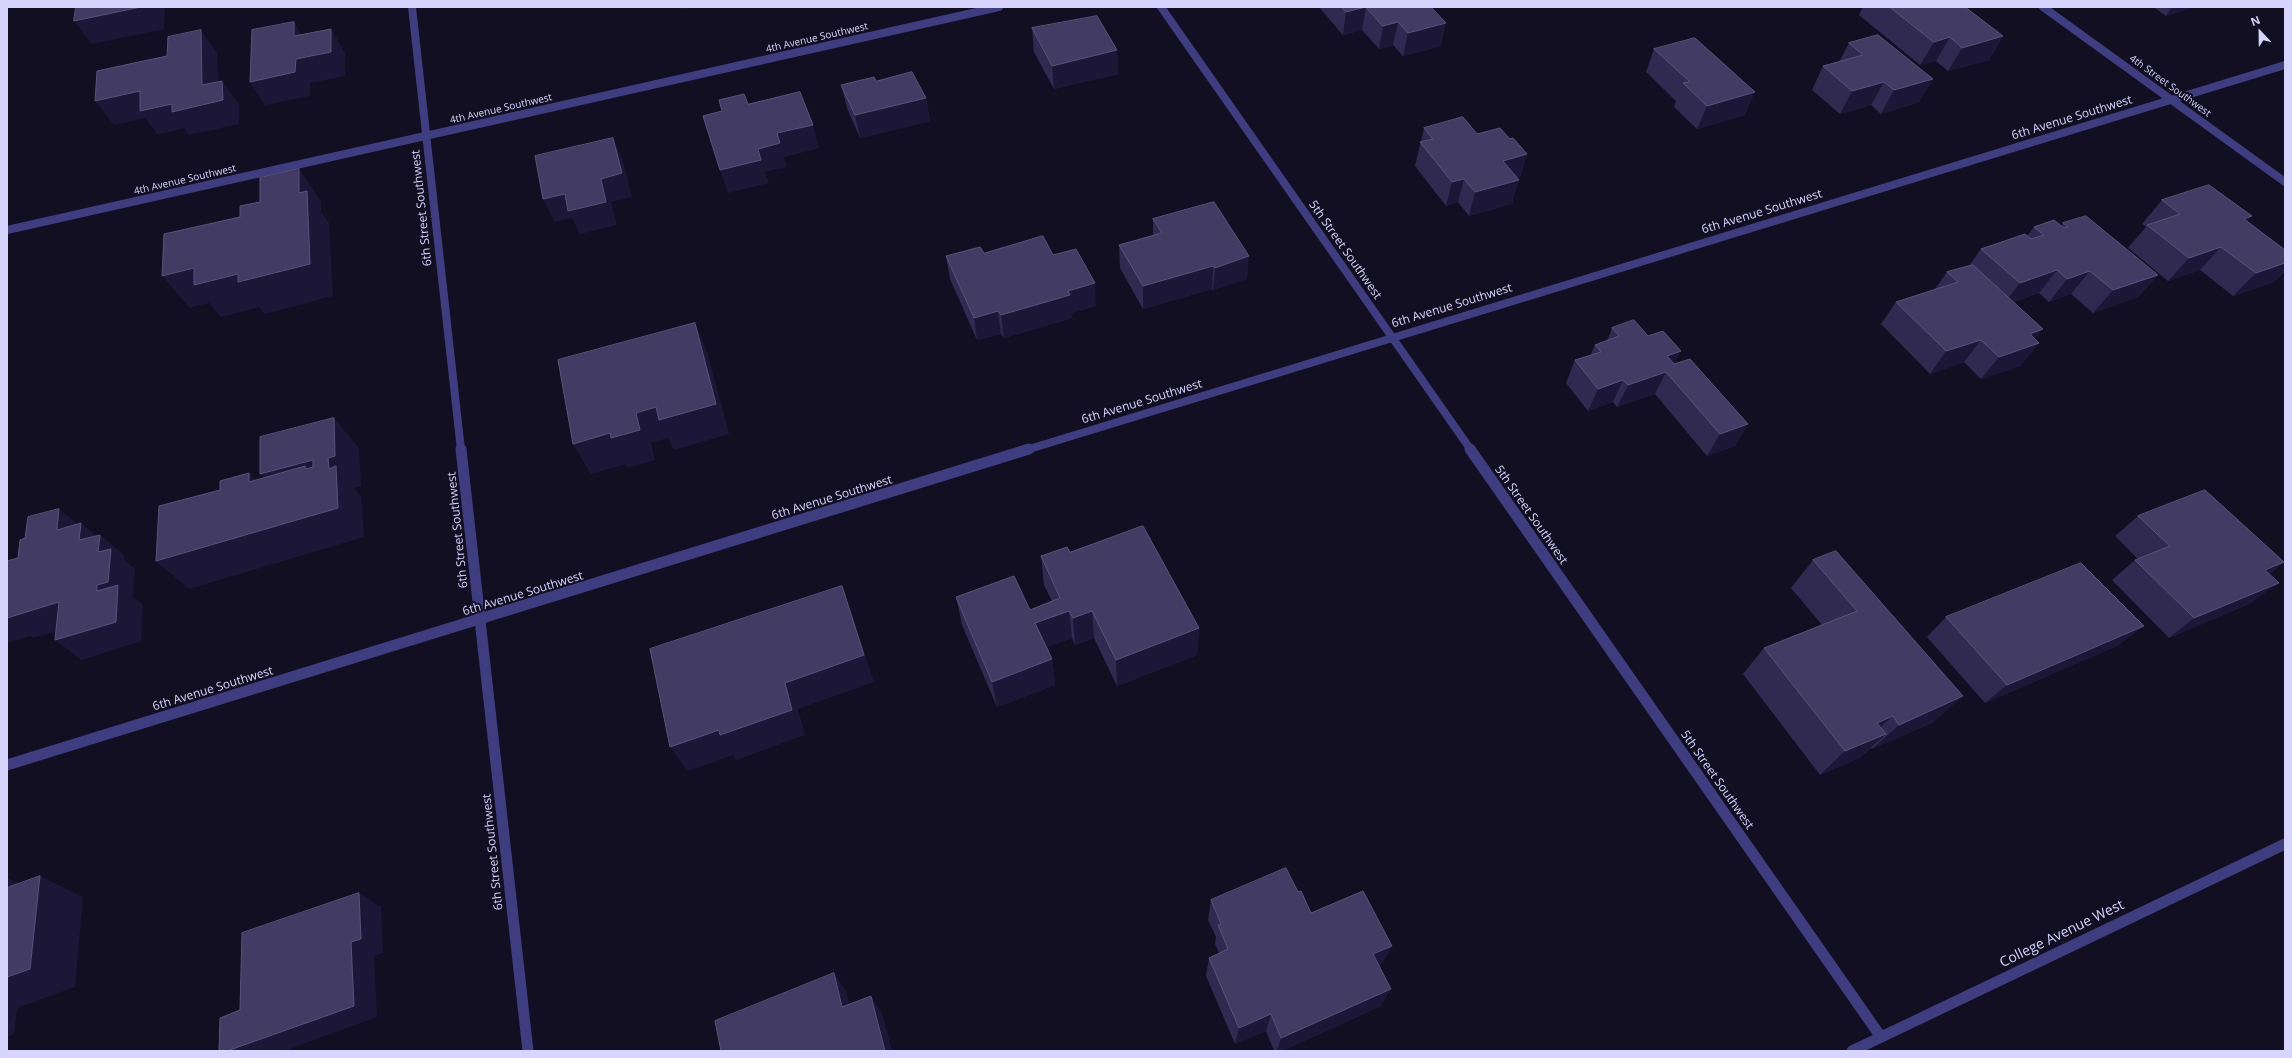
<!DOCTYPE html>
<style>
body{margin:0}
#map{position:relative;width:2292px;height:1058px;overflow:hidden;background:#120f23;font-family:"Open Sans",sans-serif}
canvas{display:block}
.frame{position:absolute;inset:0;border:8px solid #d7d4fd;pointer-events:none}
.north{position:absolute;left:2240px;top:12px;width:40px;height:40px;-webkit-text-stroke:3px #120f23;paint-order:stroke;rotate:338deg;font-size:11px;font-weight:700;line-height:16px;text-align:center;color:#d7d4fd}
.north::after{content:'';display:block;margin:auto;width:14px;height:18px;background:#d7d4fd;clip-path:polygon(50% 0,100% 100%,50% 72%,0 100%)}
</style>
<div id="map">
<canvas width="2292" height="1058"></canvas>
<div class="frame"></div>
<div class="north">N</div>
</div>
<script>
const context = document.querySelector('canvas').getContext('2d');
context.lineJoin = 'round';
function stroke(path, color, width, dash) { context.strokeStyle = color; context.lineWidth = width; context.lineCap = dash ? 'butt' : 'round'; context.setLineDash(dash || []); context.stroke(path); }
function fill(path, color) { context.fillStyle = color; context.fill(path, 'evenodd'); }
function write(font, color, halo, rows, align = 'center') {
  context.font = font + ' "Open Sans",sans-serif'; context.lineWidth = 4; context.setLineDash([]); context.textBaseline = 'middle'; context.strokeStyle = halo; context.fillStyle = color; for (const [text, x, y, turn = 0] of rows) {
    context.save(); context.translate(x, y); context.rotate((+turn || 0) * Math.PI / 180); context.textAlign = isNaN(turn) ? turn : align; if (halo) context.strokeText(text, 0, 0); context.fillText(text, 0, 0); context.restore();
  }
}
stroke(new Path2D(`
 M412 7 461 450
 M1161 7 1471 450
 M2043 7 2285 182
 M7 230 999 7
 M1026 450 2285 65`), '#3d3d80', 8);
stroke(new Path2D(`
 M461 449 528 1051
 M1470 449 1881 1037
 M7 765 1029 449
 M1852 1051 2285 844`), '#3d3d80', 11);
fill(new Path2D(`
 M1319 7H1431L1441 46 1403 56 1393 45 1379 49 1362 30 1343 35Z
 M1863 7H1965L2003 36 1989 60 1948 71 1936 61 1920 65 1859 15Z
 M2153 7H2194L2166 16Z
 M1032 28 1117 50 1118 74 1054 89 1034 52Z
 M1849 43 1933 79 1919 102 1881 114 1871 105 1840 114 1812 90 1823 66 1839 62Z
 M1654 49 1745 115 1697 129 1674 107 1676 101 1646 72Z
 M841 85 926 98 930 121 860 138 847 108Z
 M1424 128 1477 134 1510 139 1527 154 1520 177 1517 178 1512 204 1469 216 1458 202 1446 206 1415 166Z
 M2162 200 2247 221 2285 250V271L2274 282 2233 296 2200 270 2168 281 2128 248 2146 227 2142 224Z
 M1153 219 1247 279 1213 290 1212 289 1143 309 1120 268 1119 245 1153 235Z
 M2063 223 2158 275 2138 297 2093 313 2071 294 2049 302 2039 293 2014 302 2035 339 2039 343 2020 366 1981 379 1964 362 1930 374 1881 324 1896 302 1935 289 1947 272 1969 266 1981 249 2027 236 2034 227 2061 226Z
 M984 253 1053 255 1096 306 1071 313 1072 318 1004 338 1001 334 977 340 950 279 946 256Z
 M1612 328 1648 336 1681 351 1674 364 1748 424 1735 446 1707 456 1655 394 1617 407 1613 402 1588 411 1566 383 1575 360 1590 356 1595 345 1607 341Z
 M2138 516 2284 562 2269 574 2251 603 2169 638 2112 580 2135 560 2138 559 2115 536Z
 M1836 551 1934 722 1872 749 1871 748 1859 758 1820 775 1743 674 1764 648 1822 625 1791 588 1813 560Z
 M1070 552 1199 628 1197 655 1117 686 1094 638 1075 645 1072 638 1047 647 1052 659 1055 685 997 707 962 625 956 597 1030 610 1052 601 1044 585 1041 556Z
 M1946 617 2119 645 1985 703 1927 637Z
 M1298 892 1311 913 1382 964 1379 966 1381 1006 1282 1051H1274L1266 1031 1235 1044 1206 976 1209 958 1219 953 1215 944 1216 937 1208 920 1211 900Z`), '#302950');
fill(new Path2D(`
 M141 7H165L164 29 92 44 74 21Z
 M683 7H695L684 9Z
 M1366 7 1362 30 1343 35 1346 12Z
 M2172 7H2194L2166 16Z
 M294 22 308 46 331 29 345 53V76L310 83V96L265 105 250 82 294 36Z
 M1398 22 1393 45 1379 49 1383 26Z
 M1446 23 1441 46 1403 56 1408 33Z
 M201 30 217 53 219 101 222 81 239 104V124L189 135 184 128 158 135 145 118 114 125 95 101 140 91 172 104 202 85Z
 M2003 36 1989 60 1948 71 1962 48Z
 M1950 37 1936 61 1920 65 1934 42Z
 M1117 50 1118 74 1054 89 1052 66Z
 M1933 79 1919 102 1881 114 1894 90Z
 M1884 82 1871 105 1840 114 1852 91Z
 M1755 92 1745 115 1697 129 1707 106Z
 M926 98 930 121 860 138 855 115Z
 M813 125 819 148 784 157 787 167 765 172 769 183 728 193 720 170 758 149 777 133Z
 M613 138 623 161 632 197 611 202 617 225 580 234 572 218 555 222 543 199 565 194 601 179Z
 M1527 154 1520 177 1496 184 1503 161Z
 M299 169 321 201V212L329 223 333 296 264 314 259 307 221 317 209 303 190 308 162 276 194 268 299 193Z
 M1464 179 1458 202 1446 206 1452 182Z
 M1519 180 1512 204 1469 216 1475 192Z
 M2252 216 2230 239 2244 219Z
 M2221 247 2200 270 2168 281 2189 258Z
 M1249 256 1247 279 1213 290 1215 268Z
 M2285 263V271L2274 282 2233 296 2256 273Z
 M1213 266 1212 289 1143 309V286Z
 M2057 270 2039 293 2002 306 2020 283Z
 M2090 271 2071 294 2049 302 2067 279Z
 M2158 275 2138 297 2093 313 2113 290Z
 M1095 283 1096 306 1071 313 1072 318 1004 338 1001 315 1068 291Z
 M998 311 1001 334 977 340 974 318Z
 M695 323 708 354 729 434 674 450 668 438 651 443 655 460 628 468 626 464 591 474 573 444Z
 M2043 329 2029 347 2039 343 2020 366 1981 379 1999 357 2030 334Z
 M1981 340 1964 362 1930 374 1946 351Z
 M1681 351 1669 374 1666 372 1655 394 1617 407 1628 385 1667 356Z
 M1623 380 1613 402 1588 411 1598 389Z
 M334 418 359 448 361 486 354 488 361 496 364 537 189 589 156 561 288 504 260 474 313 460 329 469 328 458Z
 M1748 424 1735 446 1707 456 1720 434Z
 M249 473 278 503 249 482Z
 M59 509 80 526 81 523 100 539V535L124 555V560L135 569 133 597 143 605 141 641 82 660 55 640 97 591V585L57 530Z
 M2284 562 2257 582 2265 570Z
 M2279 583 2251 603 2169 638 2194 618Z
 M842 586 852 614 874 682 798 709 805 735 736 760 733 755 688 771 670 747 785 683Z
 M59 602 85 622 33 638 30 636 7 643V616Z
 M1069 611 1072 638 1039 650 1035 623Z
 M1092 611 1094 638 1075 645 1073 618Z
 M2144 626 2119 645 1985 703 2007 685Z
 M1199 628 1197 655 1117 686 1116 660Z
 M1052 659 1055 685 997 707 992 682Z
 M1963 696 1934 722 1872 749 1899 725Z
 M1893 716 1866 741 1877 723Z
 M1886 734 1859 758 1820 775 1845 751Z
 M40 876 83 897 75 987 17 1008 14 1034 7 1037V878L38 892Z
 M359 893 381 907 383 953 374 956 377 1017 284 1051H227Z
 M1392 946 1382 964 1364 972 1373 954Z
 M834 973 846 991 855 1024 842 1007Z
 M1391 989 1381 1006 1282 1051H1277L1281 1038Z
 M871 996 882 1013 892 1051H885Z
 M1271 1014 1266 1031 1235 1044 1239 1028Z`), '#1c1736');
const building = new Path2D(`
 M76 7H141L74 21Z
 M1342 7H1366L1346 12Z
 M1366 7H1431L1446 23 1408 33 1398 22 1383 26Z
 M1890 7H1965L2003 36 1962 48 1950 37 1934 42Z
 M1097 16 1117 50 1052 66 1032 28Z
 M294 22V36L331 29V52L296 59 295 72 250 82 252 30Z
 M201 30 202 85 222 81 223 100 172 112V104L140 111V91L95 101 97 71 167 56 168 37Z
 M1878 35 1933 79 1894 90 1884 82 1852 91 1823 66 1863 55 1849 43Z
 M1695 38 1755 92 1707 106 1683 83 1690 82 1654 49Z
 M912 72 926 98 855 115 841 85 874 77 876 81Z
 M800 92 813 125 777 133 780 143 758 149 761 160 720 170 703 116 722 111 719 100 744 94 748 104Z
 M1463 117 1477 134 1500 128 1510 139 1513 138 1527 154 1503 161 1519 180 1475 192 1464 179 1452 182 1420 142 1433 139 1424 128Z
 M613 138 622 173 601 179 606 202 568 211 565 194 543 199 535 156Z
 M299 169V193L307 191 310 264 238 282V274L194 285V268L162 276 164 234 240 217V206L260 202V178Z
 M2209 185 2252 216 2244 219 2285 250V263L2256 273 2221 247 2189 258 2147 225 2180 214 2162 200Z
 M1214 202 1249 256 1215 268 1213 266 1143 286 1119 245 1162 233 1153 219Z
 M2086 216 2158 275 2113 290 2090 271 2067 279 2057 270 2020 283 1981 249 2025 234 2031 239 2044 235 2034 227 2054 220 2064 228 2068 227 2063 223Z
 M1043 236 1053 255 1076 249 1095 283 1068 291 1070 295 1001 315 998 311 974 318 946 256 980 247 984 253Z
 M1973 265 2043 329 2030 334 2039 343 1999 357 1981 340 1946 351 1896 302 1958 282 1947 272Z
 M1634 320 1648 336 1663 331 1681 351 1667 356 1674 364 1690 359 1748 424 1720 434 1666 372 1628 385 1623 380 1598 389 1575 360 1601 352 1595 345 1619 336 1612 328Z
 M695 323 716 404 659 420 656 407 636 413 640 430 611 438 610 433 573 444 558 360Z
 M334 418 335 456 328 458 329 469 336 466 338 508 156 561 159 506 220 490V481L249 473V482L305 466 306 469 313 467V460L260 474V437Z
 M2205 490 2284 562 2265 570 2279 583 2194 618 2135 560 2170 546 2138 516Z
 M59 509 57 530 81 523 79 540 100 535 98 552 111 549 108 582 97 585V591L118 585 116 622 55 640 59 602 7 618V561L18 558 20 540 25 538 28 517Z
 M1143 526 1199 628 1116 660 1092 611 1073 618 1069 611 1035 623 1052 659 992 682 956 597 1014 576 1030 610 1060 598 1041 556 1067 547 1070 552Z
 M1836 551 1963 696 1899 725 1893 716 1877 723 1886 734 1845 751 1764 648 1857 611 1813 560Z
 M2081 563 2144 626 2007 685 1946 617Z
 M842 586 864 655 785 683 792 710 720 735 719 730 670 747 650 649Z
 M1286 868 1298 892 1301 891 1311 913 1363 891 1392 946 1373 954 1391 989 1281 1038 1271 1014 1239 1028 1209 958 1228 949 1218 925 1221 924 1211 900Z
 M40 876 30 969 7 977V888Z
 M359 893 361 939 351 942 354 1006 227 1051H219L220 1018 240 1010 242 933Z
 M834 973 842 1007 871 996 885 1051H721L715 1021Z`);
fill(building, '#423b63');
stroke(building, '#59537b', 1);
write('10px', '#d7d4fd', '#120f23', [
 ["4th Avenue Southwest",817,38,-13],
 ["4th Street Southwest",2170,86,36],
 ["4th Avenue Southwest",501,109,-13],
 ["4th Avenue Southwest",185,180,-13]
]);
write('12px', '#d7d4fd', '#120f23', [
 ["6th Avenue Southwest",2072,118,-17],
 ["6th Street Southwest",422,208,-96],
 ["6th Avenue Southwest",1762,212,-17],
 ["5th Street Southwest",1345,250,55],
 ["6th Avenue Southwest",1452,306,-17],
 ["6th Avenue Southwest",1142,402,-17],
 ["6th Avenue Southwest",832,498,-17],
 ["5th Street Southwest",1531,515,55],
 ["6th Street Southwest",458,530,-96],
 ["6th Avenue Southwest",523,594,-17],
 ["6th Avenue Southwest",213,689,-17],
 ["5th Street Southwest",1717,780,55],
 ["6th Street Southwest",493,852,-96]
]);
write('14px', '#d7d4fd', '#120f23', [
 ["College Avenue West",2062,934,-26]
]);
</script>
